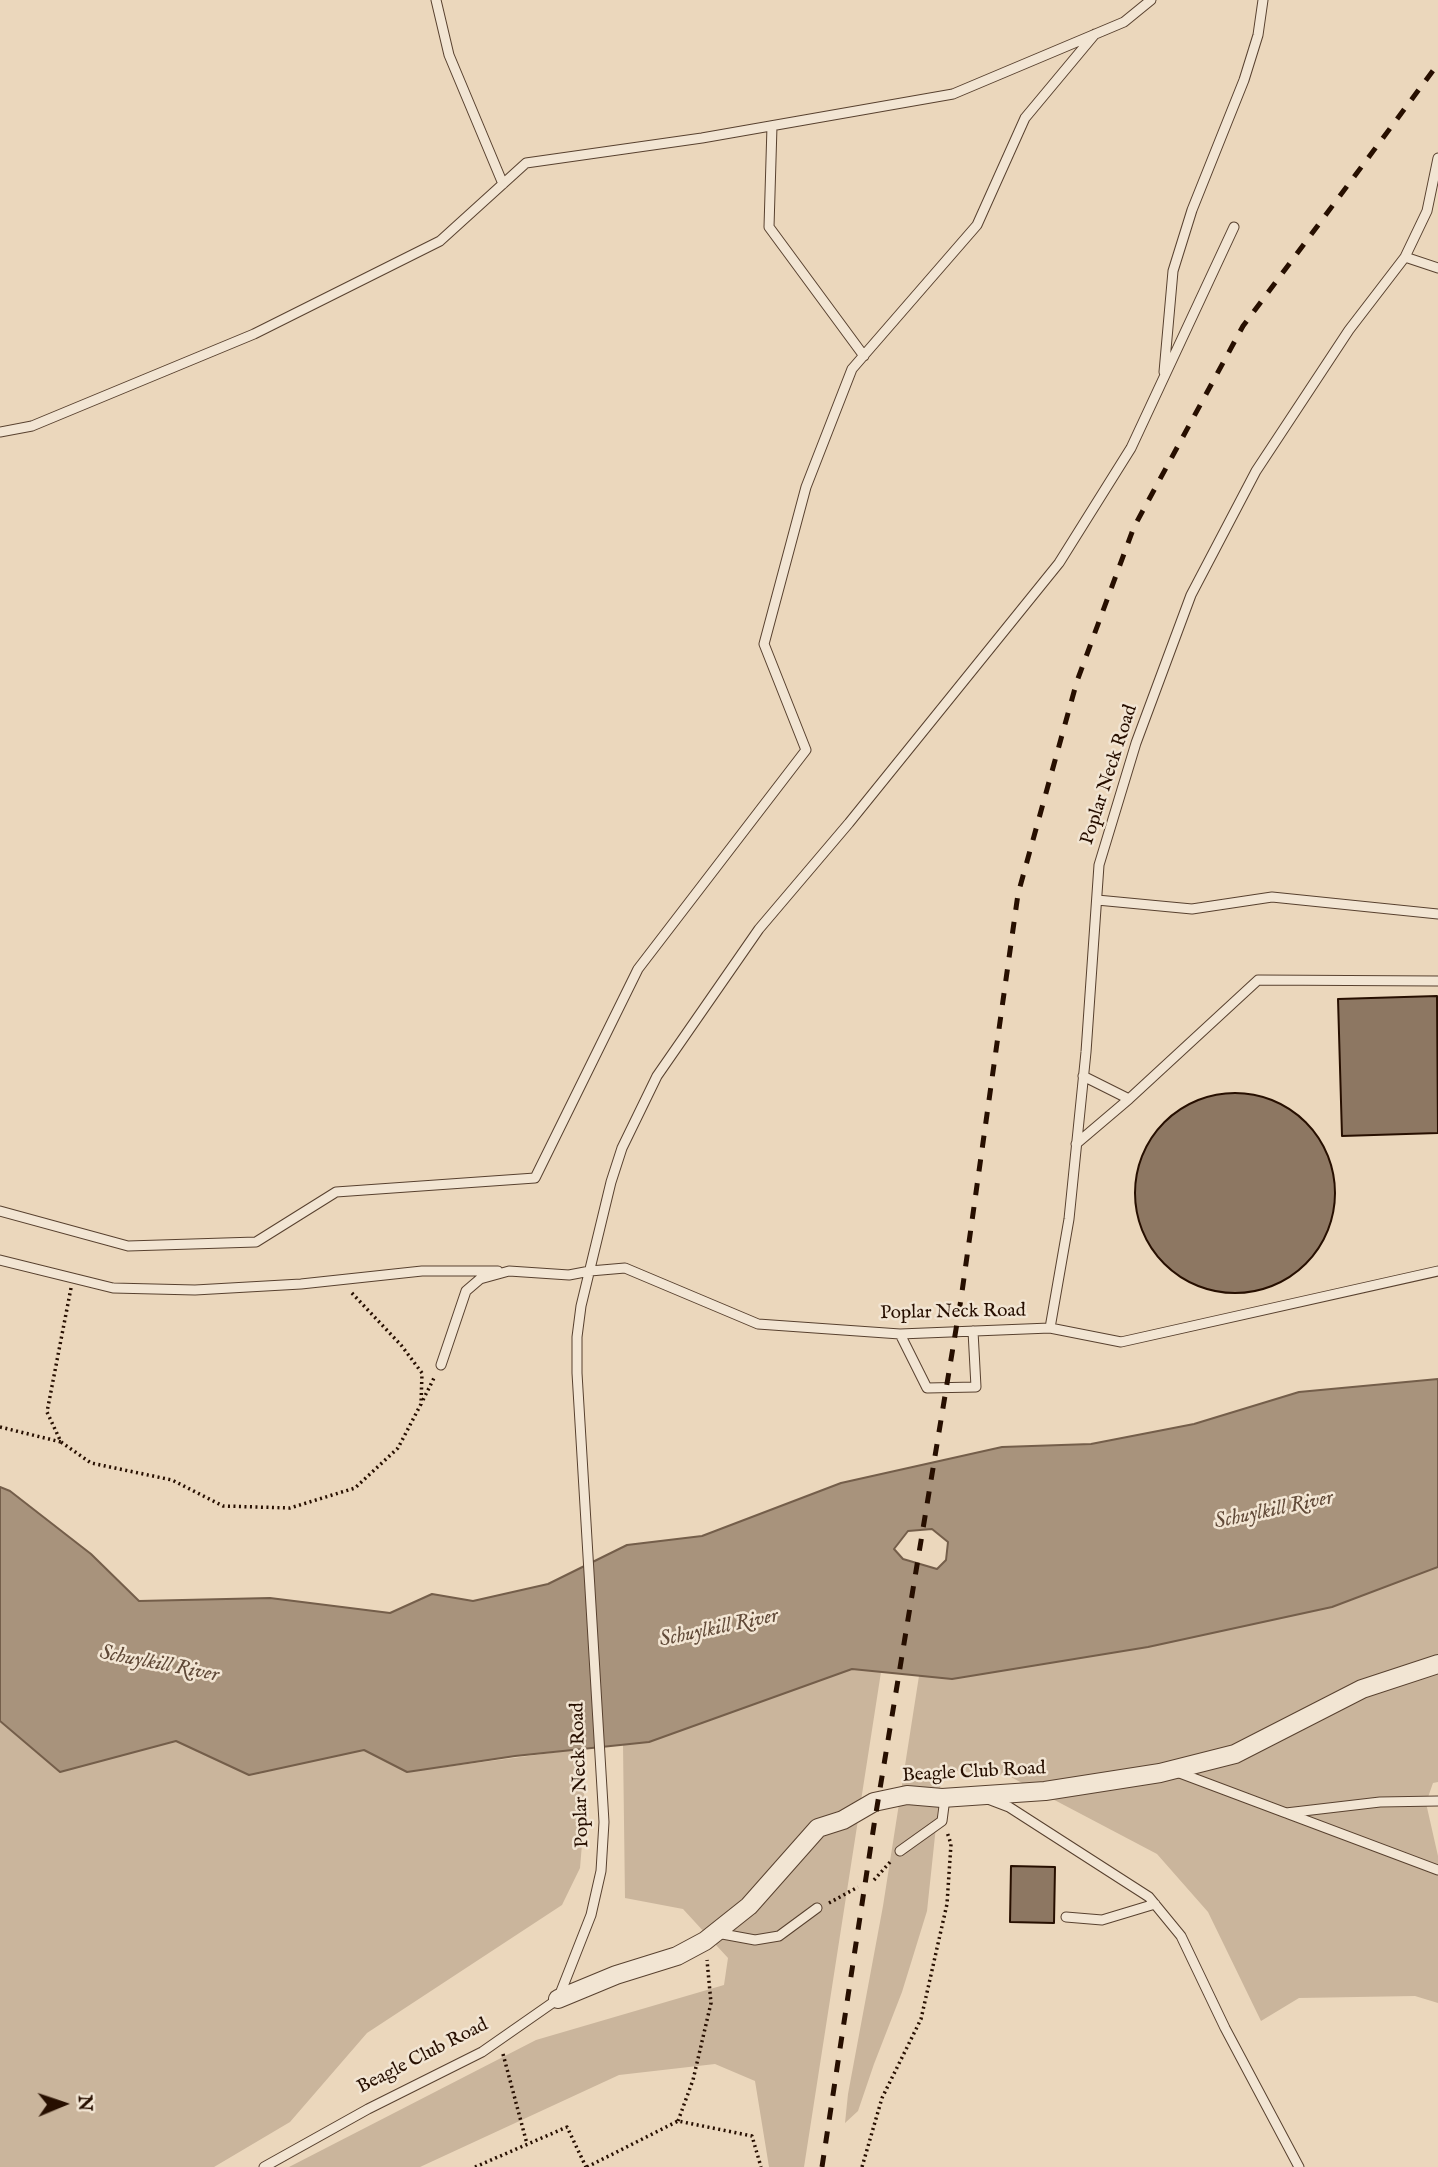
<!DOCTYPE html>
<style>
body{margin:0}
#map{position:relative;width:1438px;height:2167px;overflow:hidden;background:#ebd7bc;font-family:"IM FELL English",serif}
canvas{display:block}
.north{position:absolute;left:28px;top:2069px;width:70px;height:70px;-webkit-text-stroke:5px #f2e5d3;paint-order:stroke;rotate:88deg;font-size:19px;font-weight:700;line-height:28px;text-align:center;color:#270f00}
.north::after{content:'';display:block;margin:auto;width:24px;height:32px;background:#270f00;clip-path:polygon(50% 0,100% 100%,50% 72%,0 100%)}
</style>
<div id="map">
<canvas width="1438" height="2167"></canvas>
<div class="north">N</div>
</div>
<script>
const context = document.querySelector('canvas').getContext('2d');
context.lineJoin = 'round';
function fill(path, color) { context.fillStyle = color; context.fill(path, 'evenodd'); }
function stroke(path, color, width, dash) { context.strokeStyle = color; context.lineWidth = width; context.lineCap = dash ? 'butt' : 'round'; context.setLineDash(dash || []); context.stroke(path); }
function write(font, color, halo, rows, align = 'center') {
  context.font = font + ' "IM FELL English",serif'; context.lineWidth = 5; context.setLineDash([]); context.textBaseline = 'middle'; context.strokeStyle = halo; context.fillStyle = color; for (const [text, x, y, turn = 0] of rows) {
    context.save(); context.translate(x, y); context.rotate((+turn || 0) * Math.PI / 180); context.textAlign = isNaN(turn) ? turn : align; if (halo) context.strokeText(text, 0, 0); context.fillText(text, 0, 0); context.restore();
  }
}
fill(new Path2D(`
 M1438 1567V1782L1433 1783 1426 1803 1438 1856V2003L1415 1996 1299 1998 1261 2021 1208 1912 1157 1854 1007 1775 942 1770 927 1911 902 1992 874 2064 858 2111 845 2123 848 2094 883 1906 919 1676 952 1679 1148 1647 1332 1607Z
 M852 1669 881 1672 804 2167H769L755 2081 715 2064 619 2075 420 2167H289L536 2040 724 1985 728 1958 683 1909 625 1898 623 1745 650 1742Z
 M0 1721 60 1772 176 1741 249 1775 364 1750 407 1772 581 1749 585 1808 580 1868 562 1905 367 2033 290 2122 214 2167H0Z`), '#cab59c');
const water = new Path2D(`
 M1438 1379V1567L1332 1607 1148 1647 952 1679 852 1669 649 1742 515 1756 407 1772 364 1750 249 1775 176 1741 60 1772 0 1721V1487L10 1491 91 1554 139 1601 270 1598 390 1613 432 1594 473 1601 548 1584 627 1545 702 1536 841 1483 1002 1447 1091 1444 1194 1424 1299 1392ZM932 1529 948 1542 946 1560 937 1569 903 1559 894 1549 908 1531Z`);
fill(water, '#a8937c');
stroke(water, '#745e4a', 2);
const building = new Path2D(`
 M1437 996 1438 1133 1342 1136 1338 999Z
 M1135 1193a100 100 0 1 1 200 0a100 100 0 1 1-200 0Z
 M1011 1866 1055 1867 1054 1923 1010 1922Z`);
fill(building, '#8d7762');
stroke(building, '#270f00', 2);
const lane = new Path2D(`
 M436 0 449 55 503 184
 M772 126 769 227 864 356
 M1405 257 1438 268
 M1164 372 1173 271 1192 210 1244 80 1258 35 1263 0
 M0 432 32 426 254 334 440 241 526 163 702 138 953 94 1124 22 1151 0
 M1097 900 1192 909 1272 897 1438 914
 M1083 1076 1129 1099
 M1076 1144 1129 1099 1258 980 1438 981
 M0 1211 128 1246 256 1242 336 1192 535 1178 638 969 806 750 764 644 806 487 852 369 977 225 1025 118 1095 34
 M0 1260 113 1288 195 1290 301 1284 422 1271H498
 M1050 1328 1121 1342 1438 1271
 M900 1334 927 1388 976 1387 973 1331
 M441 1365 466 1291 480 1279 509 1271 569 1275 590 1271 625 1268 758 1324 900 1334 1050 1328 1069 1219 1086 1052 1099 865 1136 743 1191 595 1256 471 1349 330 1405 257 1427 211 1438 158
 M1177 1772 1438 1870
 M988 1799 1009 1807 1149 1897 1181 1936 1225 2028 1299 2167
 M1286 1813 1380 1802 1438 1801
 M900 1851 942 1821 945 1798
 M1066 1917 1102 1920 1155 1904
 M717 1933 755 1940 779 1936 817 1908
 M264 2167 368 2109 482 2052 558 1999 591 1915 601 1871 604 1822 577 1373V1337L581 1306 611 1182 622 1148 657 1076 759 929 849 823 1059 563 1131 448 1234 227`);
const street = new Path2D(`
 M558 1999 616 1975 677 1956 705 1941 749 1906 818 1828 843 1820 874 1802 907 1795 942 1798 1045 1791 1160 1773 1235 1754 1362 1689 1438 1664`);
stroke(lane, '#58412f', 11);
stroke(street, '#58412f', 20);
stroke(new Path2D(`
 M71 1288 47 1412 61 1442 91 1463 172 1480 223 1506 290 1508 355 1488 398 1448 421 1404 422 1373 401 1345 350 1291
 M423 1400 435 1376
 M0 1427 61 1442
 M874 1880 891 1861
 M829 1903 858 1887
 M503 2054 527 2144
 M678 2121 693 2080 711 2003 707 1960
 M475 2167 567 2127 586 2167
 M587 2167 678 2121 752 2136 761 2167
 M862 2167 882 2098 921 2019 947 1904 951 1844 947 1832`), '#270f00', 3.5, [2, 3.5]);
stroke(lane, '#f2e5d3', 9);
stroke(street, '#f2e5d3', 18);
stroke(new Path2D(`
 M822 2167 874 1825 961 1299 1018 894 1077 681 1134 527 1243 326 1438 64`), '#270f00', 5, [12, 12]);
write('19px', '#270f00', '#f2e5d3', [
 ["Poplar Neck Road",1110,775,-72],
 ["Poplar Neck Road",953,1313,-1],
 ["Beagle Club Road",974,1773,-3],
 ["Poplar Neck Road",581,1775,-92],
 ["Beagle Club Road",423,2057,-27]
]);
write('italic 21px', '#614a38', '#f2e5d3', [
 ["Schuylkill River",1274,1511,-12],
 ["Schuylkill River",719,1629,-12],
 ["Schuylkill River",159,1665,11]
]);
</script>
